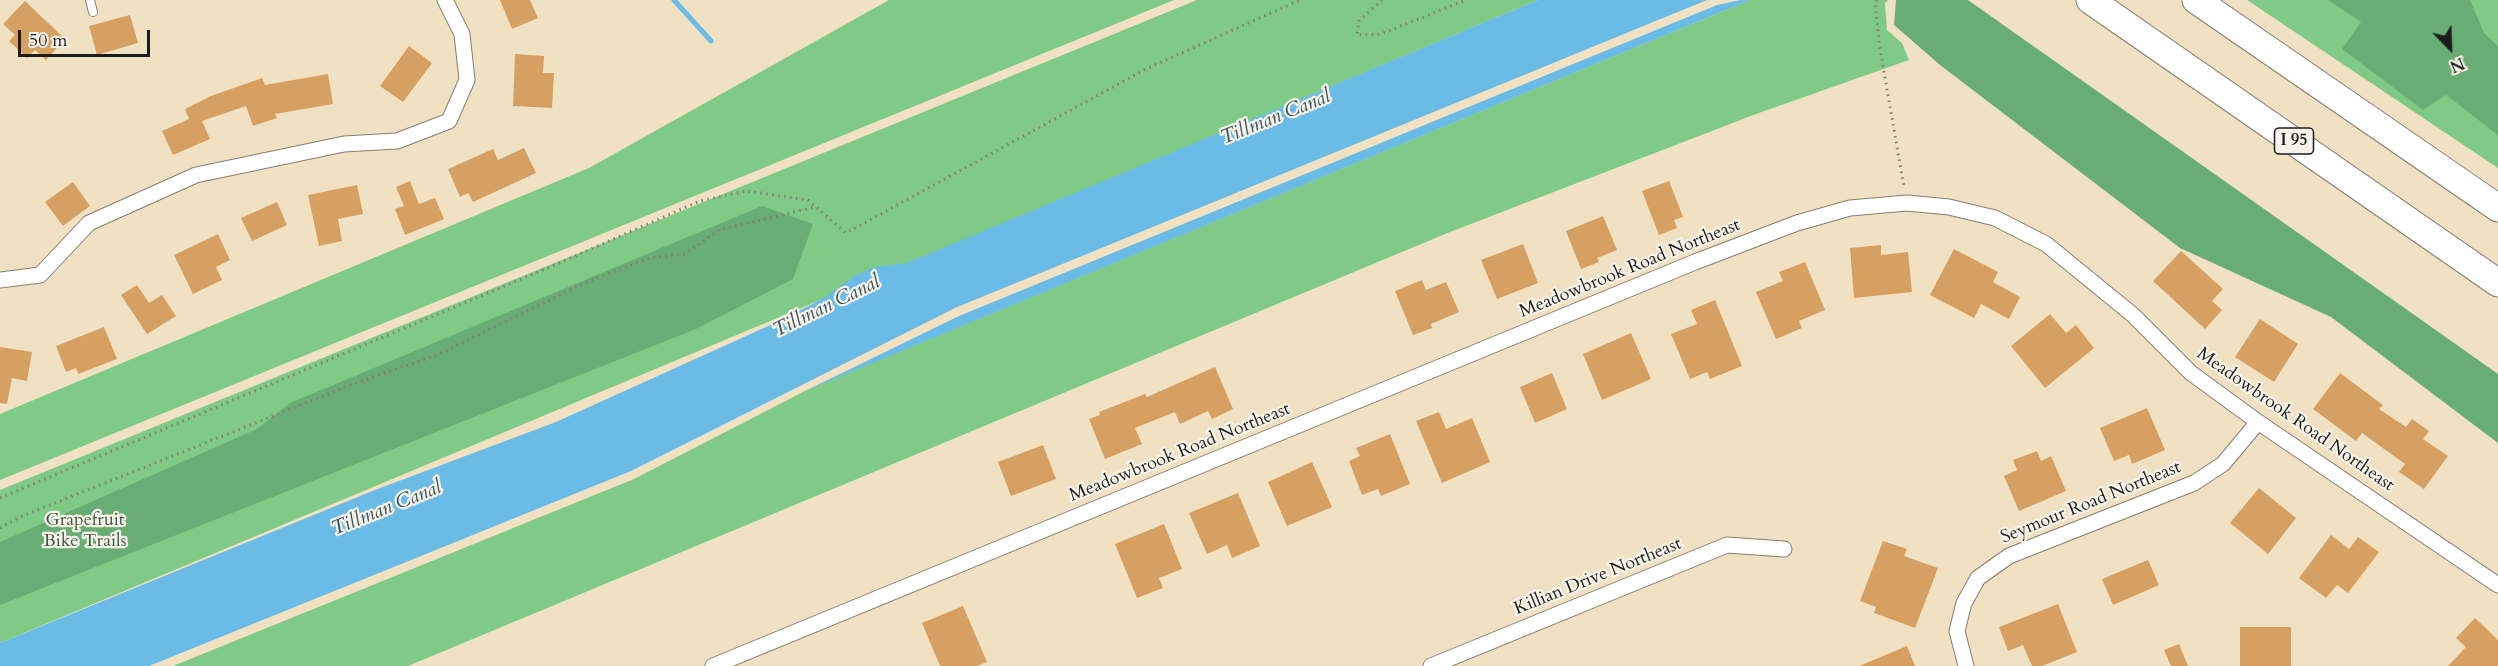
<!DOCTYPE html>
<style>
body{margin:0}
#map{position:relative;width:2498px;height:666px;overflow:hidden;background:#f1e1c3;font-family:Cardo,serif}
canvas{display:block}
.north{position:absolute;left:2420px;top:18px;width:60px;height:60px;-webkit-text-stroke:4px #f7f3e8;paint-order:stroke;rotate:157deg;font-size:16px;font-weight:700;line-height:24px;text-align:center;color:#1c1c1c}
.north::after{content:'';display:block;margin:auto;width:21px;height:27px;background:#1c1c1c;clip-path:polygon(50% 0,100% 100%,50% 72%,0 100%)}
.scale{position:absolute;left:18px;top:30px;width:132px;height:27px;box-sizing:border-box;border:3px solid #1c1c1c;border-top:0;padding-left:8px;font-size:18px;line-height:21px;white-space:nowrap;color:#1c1c1c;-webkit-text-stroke:4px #f7f3e8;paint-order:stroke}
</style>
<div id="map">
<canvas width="2498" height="666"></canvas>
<div class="north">N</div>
<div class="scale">50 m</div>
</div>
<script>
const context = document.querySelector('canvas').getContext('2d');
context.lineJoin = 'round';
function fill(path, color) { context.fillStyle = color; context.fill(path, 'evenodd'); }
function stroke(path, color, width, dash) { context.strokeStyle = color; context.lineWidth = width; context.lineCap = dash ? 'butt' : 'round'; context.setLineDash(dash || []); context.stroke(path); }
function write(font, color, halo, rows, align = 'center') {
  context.font = font + ' Cardo,serif'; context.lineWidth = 4.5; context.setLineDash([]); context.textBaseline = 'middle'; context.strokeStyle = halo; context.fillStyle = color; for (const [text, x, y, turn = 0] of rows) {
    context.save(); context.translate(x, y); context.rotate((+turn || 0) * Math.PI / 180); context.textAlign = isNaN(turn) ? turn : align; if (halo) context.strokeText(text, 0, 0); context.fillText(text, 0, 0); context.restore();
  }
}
fill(new Path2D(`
 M889 0H1174L0 480V414L589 168Z
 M1197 0H1538L0 643V490Z
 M1750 0H1888L1885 3 1887 30 1902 43 1909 60 1756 114 1450 232 408 666H173L634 479 805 391 838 377Z
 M2247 0H2498V168Z`), '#80ca87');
fill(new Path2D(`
 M1896 0H1968L2498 374V443L2331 317 2180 248 1940 65 1894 25Z
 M2328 0H2470L2484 33 2498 46V135L2446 95 2423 110 2342 49 2361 22Z
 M762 206 813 224 793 279 696 329 0 605V542L257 429 290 403Z`), '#68ae74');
fill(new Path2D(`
 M1538 0H1707L955 308 631 471 149 666H0V643L375 490 556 422 777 322 826 297 854 276 875 267 907 263Z
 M1741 0H1750L805 391 959 316 1717 5Z`), '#6abbe5');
stroke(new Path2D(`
 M674 0 711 41`), '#6abbe5', 5);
fill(new Path2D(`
 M500 0H530L538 18 512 29Z
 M25 1 65 39 46 60 35 50 27 58 9 41 15 35 3 24Z
 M130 15 138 43 97 55 89 26Z
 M409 46 432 63 403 102 380 86Z
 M515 54 544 56 543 73H554L552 108 513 106Z
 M328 74 333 104 275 114 277 118 253 126 246 106 202 121 210 139 173 155 162 131 189 119 185 109 211 96 262 78 265 85Z
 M524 148 536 173 473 202 468 193 460 197 448 169 493 149 498 160Z
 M410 181 419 204 435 198 444 219 405 235 395 209 404 206 396 187Z
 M1669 181 1683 217 1674 220 1677 228 1659 235 1642 191Z
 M73 182 90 206 63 226 45 202Z
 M357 185 363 214 338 219 342 241 319 246 308 195Z
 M277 202 287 225 252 241 241 218Z
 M1603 216 1617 250 1597 258 1599 262 1581 269 1566 231Z
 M218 234 230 260 216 267 222 280 193 294 174 255Z
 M1523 244 1538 283 1497 299 1481 260Z
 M1881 245V255L1908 252 1912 292 1854 298 1850 248Z
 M1954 249 1998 272 1993 282 2020 297 2009 319 1981 304 1974 318 1930 295Z
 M2181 251 2223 289 2212 301 2222 310 2205 329 2153 281Z
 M1805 262 1825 310 1799 321 1802 328 1776 339 1756 292 1783 281 1779 272Z
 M1422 280 1426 290 1446 282 1459 312 1431 324 1432 328 1413 335 1395 291Z
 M137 285 149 303 162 295 176 316 147 334 121 295Z
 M1715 300 1742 366 1710 379 1707 372 1690 379 1671 334 1697 324 1691 310Z
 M2050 314 2066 333 2076 325 2094 348 2045 388 2011 346Z
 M2260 319 2298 344 2274 382 2235 357Z
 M104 327 117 359 78 374 76 368 66 372 56 346Z
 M1631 333 1651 379 1602 400 1583 354Z
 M0 347 32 352 27 381 12 378 7 404 0 403Z
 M1215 367 1233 409 1212 419 1208 411 1180 424 1175 412 1135 428 1142 444 1105 459 1089 419 1100 415 1099 412 1145 394 1147 397Z
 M1552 373 1567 409 1535 423 1520 387Z
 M2340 373 2383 405 2379 409 2406 427 2412 419 2429 431 2423 439 2448 456 2424 489 2399 472 2405 464 2362 433 2356 441 2313 409Z
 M2147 408 2165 450 2132 464 2129 455 2114 461 2100 428Z
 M1439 412 1446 429 1472 418 1490 462 1442 483 1416 421Z
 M1390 434 1410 484 1381 496 1378 489 1362 495 1349 461 1360 456 1356 448Z
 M1043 445 1056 479 1011 496 998 462Z
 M2037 451 2041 461 2051 456 2066 491 2019 511 2004 476 2017 470 2013 460Z
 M1312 462 1332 507 1287 526 1268 482Z
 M2259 488 2296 518 2268 554 2230 523Z
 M1238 493 1260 546 1232 558 1227 545 1207 554 1189 513Z
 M1164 524 1182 569 1159 578 1163 588 1137 598 1115 544Z
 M2331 535 2349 549 2358 537 2379 552 2348 593 2337 585 2326 598 2299 578Z
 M1883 541 1907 549 1904 556 1938 568 1915 628 1874 613 1876 607 1860 601Z
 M2148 560 2159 585 2113 605 2102 579Z
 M2058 604 2077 652 2042 666H2032L2023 645 2008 651 1999 627Z
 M963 606 987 662 977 666H940L922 623Z
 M2475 618 2498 640V666H2448L2466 647 2456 638Z
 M2240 627H2291V666H2240Z
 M2179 644 2188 666H2171L2164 650Z
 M1907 646 1915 666H1859Z`), '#d6a063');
const service = new Path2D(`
 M90 0 93 12`);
const minor = new Path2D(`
 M0 280 40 275 89 223 196 175 344 144 397 141 449 121 467 80 462 34 445 0
 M713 666 1695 262 1797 223 1850 208 1907 203 1949 207 1995 218 2046 244 2133 315 2191 373 2258 422 2498 585
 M1431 666 1727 545 1784 549
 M1966 666 1957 631 1964 603 1978 578 2009 556 2194 483 2223 464 2258 422`);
const motorway = new Path2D(`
 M2090 0 2498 283
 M2196 0 2498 208`);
stroke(service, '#867e70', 10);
stroke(minor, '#867e70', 17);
stroke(motorway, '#867e70', 29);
stroke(new Path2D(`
 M1382 0 1359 21 1357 35 1381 34 1466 0
 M1877 0 1875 4 1880 49 1904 187
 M0 498 557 264 700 201 746 191 808 200 846 233 1146 69 1300 0
 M0 528 20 517 353 384 437 355 587 282 649 258 685 254 719 230 815 207`), '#867e70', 3, [1.5, 4.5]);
stroke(service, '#fff', 8);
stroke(minor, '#fff', 15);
stroke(motorway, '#fff', 27);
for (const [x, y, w] of [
 [2294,141,39]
]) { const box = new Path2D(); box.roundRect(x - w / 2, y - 13, w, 26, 4.5); context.fillStyle = '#f7f3e8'; context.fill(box); stroke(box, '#1c1c1c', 1.5); }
write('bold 16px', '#1c1c1c', null, [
 ["I 95",2294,141]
]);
write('18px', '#1c1c1c', '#f7f3e8', [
 ["Meadowbrook Road Northeast",1630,269,-22],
 ["Meadowbrook Road Northeast",2295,420,35],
 ["Meadowbrook Road Northeast",1180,453,-22],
 ["Seymour Road Northeast",2091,503,-22],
 ["Killian Drive Northeast",1598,577,-22]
]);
write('18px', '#3f5941', '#f7f3e8', [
 ["Grapefruit",85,521],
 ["Bike Trails",85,542]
]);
write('italic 20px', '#375462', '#f7f3e8', [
 ["Tillman Canal",1276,118,-22],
 ["Tillman Canal",827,307,-26],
 ["Tillman Canal",387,509,-22]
]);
</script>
